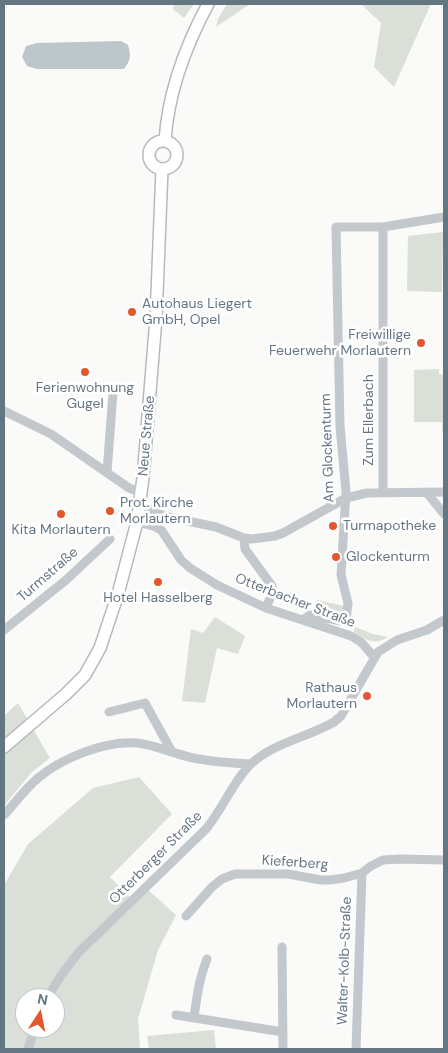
<!DOCTYPE html>
<meta charset="utf-8">
<style>
body{margin:0}
#map{position:relative;width:448px;height:1053px;overflow:hidden;background:#fafaf8;font-family:"DM Sans",sans-serif}
canvas{display:block}
.frame{position:absolute;inset:0;border:5px solid #657683;pointer-events:none}
.north{position:absolute;left:15px;top:988px;width:50px;height:50px;box-sizing:border-box;background:#fff;border:1px solid #c1c8cd;border-radius:50%;rotate:11deg;font-size:14px;font-weight:700;line-height:20px;text-align:center;color:#657683}
.north::after{content:'';display:block;margin:auto;width:18px;height:22px;background:#e4572e;clip-path:polygon(50% 0,100% 100%,50% 72%,0 100%)}
</style>
<div id="map">
<canvas width="448" height="1053"></canvas>
<div class="frame"></div>
<div class="north">N</div>
</div>
<script>
const context = document.querySelector('canvas').getContext('2d');
context.lineJoin = 'round';
function fill(path, color) { context.fillStyle = color; context.fill(path, 'evenodd'); }
function stroke(path, color, width, dash) { context.strokeStyle = color; context.lineWidth = width; context.lineCap = dash ? 'butt' : 'round'; context.setLineDash(dash || []); context.stroke(path); }
function write(font, color, halo, rows, align = 'center') {
  context.font = font + ' "DM Sans",sans-serif'; context.lineWidth = 5; context.setLineDash([]); context.textBaseline = 'middle'; context.strokeStyle = halo; context.fillStyle = color; for (const [text, x, y, turn = 0] of rows) {
    context.save(); context.translate(x, y); context.rotate((+turn || 0) * Math.PI / 180); context.textAlign = isNaN(turn) ? turn : align; if (halo) context.strokeText(text, 0, 0); context.fillText(text, 0, 0); context.restore();
  }
}
fill(new Path2D(`
 M174 4H194L184 18 173 9Z
 M227 4H250L216 27 218 19Z
 M361 4H431L394 87 374 67 381 23Z
 M443 232 442 292 407 291 408 236Z
 M439 369V374L444 375V431H442V422H414V370Z
 M317 600 344 606 342 617 313 612Z
 M215 617 245 636 238 654 217 648 205 703 182 701 191 629 203 633Z
 M355 627 373 634 388 637C373 646 367 640 354 632Z
 M18 703 50 758 32 772 4 806V716Z
 M139 777 172 814 110 877 133 900 146 888 176 915 158 950 138 1019 140 1049H4V885L28 844 93 788ZM25 998H55V1028H25Z
 M214 1030 216 1049H149L147 1036Z`), '#dadfd7');
fill(new Path2D(`
 M121 41 128 45C131 55 131 60 124 69H37L27 66 22 57 26 46 37 43Z`), '#bbc7cb');
const major = new Path2D(`
 M165 141C168 92 185 47 208 4
 M149 155a14 14 0 1 1 28 0a14 14 0 1 1-28 0Z
 M4 747 66 694 85 675 100 648 118 594 137 522 143 478 156 318 162 169`);
stroke(major, '#b5babe', 14);
stroke(new Path2D(`
 M4 411 51 434 129 488 142 493
 M107 472 113 393
 M383 493V227
 M427 493 444 514
 M140 504 164 516 216 527 244 538 252 539 275 536 283 533 346 498 367 493 444 492
 M137 522 154 526 162 531 181 560 190 568 217 585 266 608 351 636 361 642 374 657
 M244 538 245 549 272 586 273 591 266 608
 M303 620 310 615 341 621 346 620 348 603 341 575 346 492 340 426 336 227H383L444 217
 M4 630 66 580 110 539
 M109 712 145 703 172 752
 M4 815C15 803 25 789 38 778 62 758 106 740 137 743 155 745 172 753 189 757 209 762 230 763 250 764
 M186 916 212 887 222 879 235 874H288L321 880H330L344 878 362 873 371 866 383 860 401 859 444 860
 M282 947 283 1049
 M47 998 60 977 78 953 206 829C222 810 235 778 252 763 274 743 308 737 334 722L341 716 378 652 397 640 427 630 444 620
 M176 1015 283 1032
 M194 1017C197 997 199 978 207 959
 M28 1049 35 1028
 M356 1049 362 873`), '#c3c8cc', 9);
stroke(major, '#fff', 11);
for (const [x, y, r, color] of [
 [132,312,5,"#e4572e"],
 [421,343,5,"#e4572e"],
 [85,372,5,"#e4572e"],
 [110,511,5,"#e4572e"],
 [61,514,5,"#e4572e"],
 [333,526,5,"#e4572e"],
 [336,557,5,"#e4572e"],
 [158,582,5,"#e4572e"],
 [367,696,5,"#e4572e"]
]) { const dot = new Path2D(); dot.arc(x, y, r, 0, 2 * Math.PI); context.fillStyle = color; context.fill(dot); stroke(dot, '#fff', 2); }
write('14px', '#657683', '#fff', [
 ["Autohaus Liegert",142,304],
 ["GmbH, Opel",142,320],
 ["Freiwillige",411,335,"right"],
 ["Feuerwehr Morlautern",411,351,"right"],
 ["Ferienwohnung",85,388,"center"],
 ["Gugel",85,404,"center"],
 ["Prot. Kirche",120,503],
 ["Morlautern",120,519],
 ["Turmapotheke",343,526],
 ["Kita Morlautern",61,530,"center"],
 ["Glockenturm",346,557],
 ["Hotel Hasselberg",158,598,"center"],
 ["Rathaus",357,688,"right"],
 ["Morlautern",357,704,"right"]
], 'left');
write('14px', '#657683', '#fff', [
 ["Zum Ellerbach",369,420,-90],
 ["Neue Straße",147,436,-85],
 ["Am Glockenturm",328,448,-92],
 ["Turmstraße",48,575,-41],
 ["Otterbacher Straße",295,601,21],
 ["Otterberger Straße",156,858,-45],
 ["Kieferberg",295,863,4],
 ["Walter-Kolb-Straße",345,961,-88]
]);
</script>
